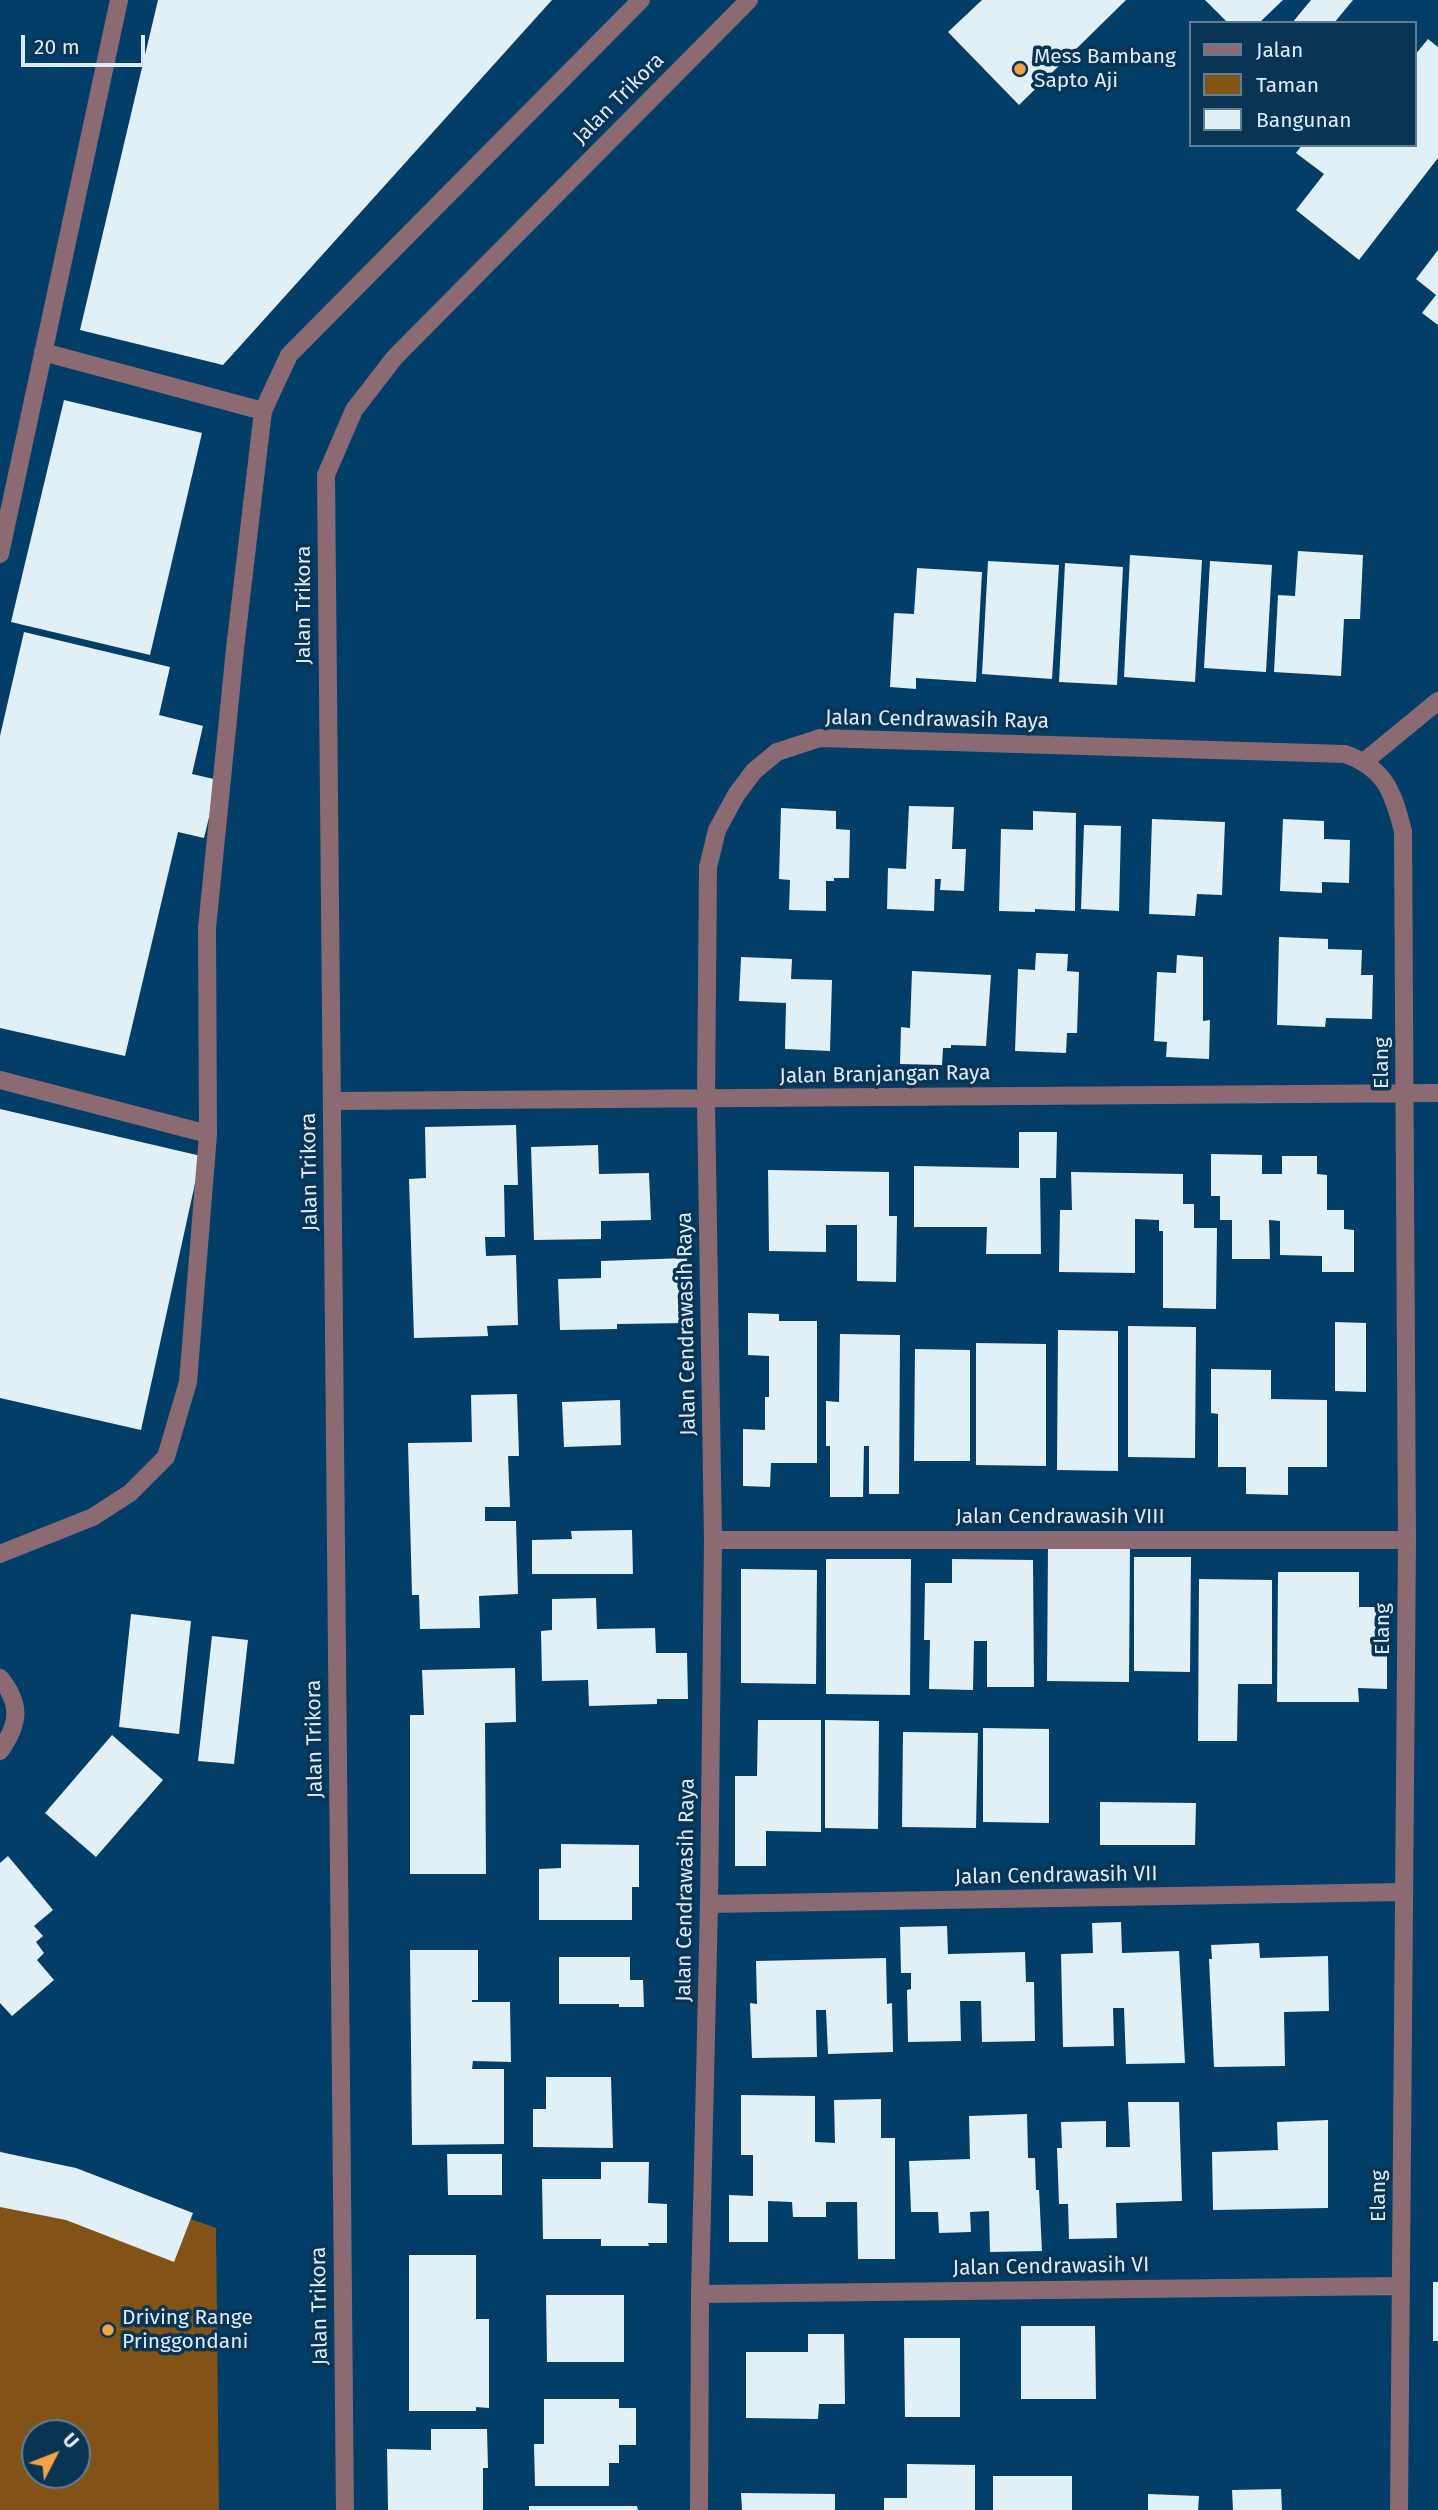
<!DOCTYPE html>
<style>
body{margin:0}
#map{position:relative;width:1438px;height:2510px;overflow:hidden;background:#033e68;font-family:"Fira Sans",sans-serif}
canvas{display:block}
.legend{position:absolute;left:1189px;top:21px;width:228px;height:126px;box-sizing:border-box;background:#0a3454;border:2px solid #5e7e97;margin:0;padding:9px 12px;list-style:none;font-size:21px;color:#dcecfc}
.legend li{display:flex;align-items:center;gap:14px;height:35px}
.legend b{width:35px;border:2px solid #5e7e97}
.north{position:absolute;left:21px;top:2419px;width:70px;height:70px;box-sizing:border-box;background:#0a3454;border:2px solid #5e7e97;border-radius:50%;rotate:48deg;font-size:19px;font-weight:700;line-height:28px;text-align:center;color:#dcecfc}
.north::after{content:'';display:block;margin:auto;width:24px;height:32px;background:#f4a344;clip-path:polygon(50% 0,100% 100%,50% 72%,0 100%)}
.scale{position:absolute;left:21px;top:35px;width:124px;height:32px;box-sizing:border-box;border:4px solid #dcecfc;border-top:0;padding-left:9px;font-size:21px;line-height:24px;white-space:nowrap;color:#dcecfc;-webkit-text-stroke:5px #0a3454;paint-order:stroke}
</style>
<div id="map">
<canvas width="1438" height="2510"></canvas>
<ul class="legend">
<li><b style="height:9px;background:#8b6b71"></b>Jalan</li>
<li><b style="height:19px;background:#825217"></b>Taman</li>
<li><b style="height:19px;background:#e1f0f7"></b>Bangunan</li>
</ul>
<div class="north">U</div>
<div class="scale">20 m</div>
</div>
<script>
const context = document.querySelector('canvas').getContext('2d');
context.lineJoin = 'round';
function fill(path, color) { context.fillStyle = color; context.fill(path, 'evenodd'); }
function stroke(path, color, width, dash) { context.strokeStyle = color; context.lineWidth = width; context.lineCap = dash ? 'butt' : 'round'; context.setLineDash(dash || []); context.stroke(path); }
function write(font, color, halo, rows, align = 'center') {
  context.font = font + ' "Fira Sans",sans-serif'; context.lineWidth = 7; context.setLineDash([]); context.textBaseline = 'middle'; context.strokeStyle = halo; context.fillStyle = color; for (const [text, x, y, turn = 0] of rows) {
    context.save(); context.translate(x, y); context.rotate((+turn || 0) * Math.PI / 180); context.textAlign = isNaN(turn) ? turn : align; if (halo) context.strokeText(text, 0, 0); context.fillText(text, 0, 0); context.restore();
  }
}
fill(new Path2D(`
 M0 2151 216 2228 219 2510H0ZM35 2433H77V2475H35Z`), '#825217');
fill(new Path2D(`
 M158 0H552L223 365 80 330Z
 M982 0H1126L1019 105 948 32Z
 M1205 0H1283L1259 23H1228Z
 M1311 0H1353L1334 23H1292Z
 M1428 39 1438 47V158L1359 260 1296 210 1324 174 1296 153 1302 145H1415V55Z
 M1438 250V325L1422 313 1436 295 1416 279Z
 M64 400 202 433 150 655 11 622Z
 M1298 551 1363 555 1360 619H1344L1341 676 1274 672 1278 595 1295 596Z
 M1130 555 1202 560 1195 682 1124 677Z
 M988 561 1059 565 1052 679 982 674Z
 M1210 561 1272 565 1266 672 1204 668Z
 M1065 563 1123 567 1117 685 1059 682Z
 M917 568 982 572 976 682 916 678V689L890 687 894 613 914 614Z
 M24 632 170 667 159 715 203 726 192 774 218 780 204 838 178 832 125 1056 0 1028V736Z
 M909 806 954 807 952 849H966L964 891 940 890 941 879H935L934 911 887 909 888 868 906 869Z
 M781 808 836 811V829L850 830 849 878H834V881H826V911L789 910 790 880 779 879Z
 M1033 811 1076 813 1075 911 1035 909V912L999 911 1001 829 1033 830Z
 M1152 819 1225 822 1222 895 1197 894 1195 916 1149 914Z
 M1283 819 1324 821V839L1350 840 1349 883 1322 882V893L1280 891Z
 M1084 825 1121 826 1119 911 1081 909Z
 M1279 937 1328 939V949L1362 950 1361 975H1373L1372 1019 1326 1018 1325 1027 1277 1025Z
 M1036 953 1068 954 1067 971 1079 972 1077 1033H1067L1066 1053 1015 1051 1018 969 1035 970Z
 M1177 955 1203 957V1021L1210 1020 1209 1059 1166 1057 1167 1042 1154 1041 1157 972 1176 973Z
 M741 957 792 959 791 979 832 980 830 1051 785 1049 786 1003 739 1001Z
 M912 971 991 975 986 1046 951 1045V1048H943L942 1065 900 1064 901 1027 910 1028Z
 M0 1109 201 1156 141 1430 0 1398Z
 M516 1125 518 1185H504L505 1237H485L486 1256 516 1255 518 1325 487 1326 488 1336 414 1338 409 1179 426 1178 425 1127Z
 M1019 1132H1057L1056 1178H1040L1041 1254H986L987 1227H914V1166L1019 1168Z
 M598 1145 599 1174 649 1173 651 1220 601 1221V1239L534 1240 531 1147Z
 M1211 1154 1262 1155V1174H1282V1156H1317V1174L1327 1175V1210H1344V1229L1354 1230V1272H1322V1256L1280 1255V1221L1269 1220 1270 1259H1232V1220H1220V1196H1211Z
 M768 1170 889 1172V1216H897L896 1282 857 1281V1225H826V1252L769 1251Z
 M1071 1172 1183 1174V1204H1194V1228H1217L1216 1309 1163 1308V1231H1159V1220L1135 1219V1273L1059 1272 1060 1210H1072Z
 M687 1258 689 1323 617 1324V1329L560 1330 558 1279 601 1278V1261Z
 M748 1313 779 1314V1321H817V1463H771L770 1487 743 1486V1429L765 1430V1397H769V1356L748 1355Z
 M1335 1322 1366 1323V1392L1335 1391Z
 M1128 1326 1196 1327 1195 1458 1128 1457Z
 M1058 1330 1118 1331V1471L1057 1470Z
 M840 1334 900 1335 899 1494H869V1446H864L863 1497H830V1446H826V1401L839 1402Z
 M976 1343 1046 1344V1466L976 1465Z
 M915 1349 970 1350V1461H914Z
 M1211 1369 1271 1370V1399L1327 1400V1467H1288V1495L1246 1494V1467H1218V1414L1211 1413Z
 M517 1394 519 1456H508L510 1507H485V1521H516L518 1594 479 1596 480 1628 420 1629 419 1595H412L408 1443 472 1442 471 1395Z
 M620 1400 621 1445 564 1447 562 1402Z
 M632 1530 633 1574H532V1540L572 1539 571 1531Z
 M1048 1546 1130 1547 1129 1682 1047 1681Z
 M1134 1557H1191L1190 1672 1134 1671Z
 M826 1559H911L910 1695 826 1694Z
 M952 1559 1033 1560 1034 1687H987V1641H974L973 1690 929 1689 930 1640H924L925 1583H952Z
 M741 1569 817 1570 816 1684 741 1683Z
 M1278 1572H1359V1607H1387V1689L1358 1688 1359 1702H1277Z
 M1199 1579 1272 1580V1684H1238L1237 1741H1198Z
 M596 1598 597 1629 655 1628 656 1653H687L688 1699H657V1704L589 1706 588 1680 542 1681 541 1631 552 1630V1599Z
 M131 1614 191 1621 179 1734 119 1727Z
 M212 1636 248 1640 234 1764 198 1761Z
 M515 1668 516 1722 485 1723 486 1874H410V1715H424L422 1670Z
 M758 1720H821V1832L766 1831V1866H735V1776H757Z
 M825 1720 879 1721 878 1829 825 1828Z
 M983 1728 1049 1729V1823L983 1822Z
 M903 1732 978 1733 976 1828 902 1827Z
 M112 1735 163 1780 96 1857 45 1813Z
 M1100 1802 1196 1803 1195 1845H1100Z
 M561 1844 639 1845V1887H632V1920H539V1869L561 1868Z
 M8 1856 53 1910 34 1926 43 1936 36 1942 44 1953 37 1960 54 1980 12 2016 0 2003V1863Z
 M1121 1922 1122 1953 1179 1951 1185 2063 1126 2064 1124 2008H1113L1114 2046 1063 2047 1061 1954 1093 1953 1092 1923Z
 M947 1926 948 1954 1025 1952 1026 1982H1034L1035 2041 982 2042 981 2001H960L961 2041 908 2042 907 1990 911 1989V1973H901L900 1927Z
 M1259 1943 1260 1958 1328 1956 1329 2011 1284 2012 1285 2066 1214 2067 1209 1959H1212L1211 1945Z
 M410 1950H478V2000H472V2002H510L511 2062 473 2061 472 2069H504V2144L412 2145Z
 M559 1957H630V1980H643L644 2007H619V2004H559Z
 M886 1958 887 2004 892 2003 893 2052 828 2054 826 2010H816L817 2057 752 2058 750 2003 757 2004 756 1961Z
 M546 2077H611L613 2148 533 2147V2109H546Z
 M741 2095 815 2096V2142L835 2143 834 2100 881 2099V2138H895V2259H858L857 2202H826V2217H793L792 2202 768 2201V2242H729V2195L753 2196V2155H741Z
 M1128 2102H1179L1182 2201 1116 2203 1117 2238 1069 2239 1068 2204H1059L1057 2148H1062L1061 2122 1106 2121V2147H1130Z
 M1027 2114 1028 2158H1035L1036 2190H1039L1042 2251 990 2252 989 2211 970 2212 971 2232 939 2233 938 2212H911L909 2161 970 2159 969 2116Z
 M1328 2120V2208L1213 2210 1212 2152 1278 2150 1277 2122Z
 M0 2152 76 2168 193 2213 174 2262 66 2220 0 2207Z
 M447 2154H502V2195H448Z
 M601 2162H649L648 2203 667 2204V2243H648L649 2246H601V2239H543L542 2179H601Z
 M409 2255H476V2319H489V2408L476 2407V2411H409Z
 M1433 2282H1438V2341H1433Z
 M546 2295H624V2362H547Z
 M1021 2326H1095L1096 2399H1021Z
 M808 2334H844L845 2404H819L818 2419 746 2418V2352H808Z
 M904 2338H960V2417H905Z
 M544 2399H619V2408H636V2445H619V2463H609V2486H535L534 2444H544Z
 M431 2429H487L488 2468H483V2510H388L387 2449 431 2450Z
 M907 2464 975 2465V2510H884V2498H907Z
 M993 2476H1072V2510H993Z
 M1281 2489 1282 2510H1233L1232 2490Z
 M741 2493 835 2494V2510H742Z
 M1148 2494 1199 2496 1198 2510H1148Z
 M529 2506H637L638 2510H529Z`), '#e1f0f7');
stroke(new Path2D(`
 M43 352 263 411
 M0 554 119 0
 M1365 761 1438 701
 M0 1080 208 1134
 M332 1101 1438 1093
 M713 1540H1407
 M0 1554 93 1517 130 1493 166 1457 188 1382 208 1134 207 928 235 649 263 411 289 355 641 0
 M0 1678C22 1705 19 1724 0 1751
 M709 1904 1404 1892
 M700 2294 1401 2286
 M345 2510 326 475 354 410 395 357 749 0
 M699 2510 700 2294 709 1904 713 1540 706 1100 708 867 717 830 736 795 754 771 777 752 820 738 1345 754C1385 768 1393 792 1403 831L1407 1540 1399 2510`), '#8b6b71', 18);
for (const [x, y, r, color] of [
 [1020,69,7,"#f4a344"],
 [108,2330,7,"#f4a344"]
]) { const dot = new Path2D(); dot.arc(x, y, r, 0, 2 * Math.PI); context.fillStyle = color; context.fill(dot); stroke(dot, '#0a3454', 2.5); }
write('21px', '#dcecfc', '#0a3454', [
 ["Mess Bambang",1034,57],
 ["Sapto Aji",1034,81],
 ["Driving Range",122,2318],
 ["Pringgondani",122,2342]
], 'left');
write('21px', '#dcecfc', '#0a3454', [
 ["Jalan Trikora",619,99,-45],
 ["Jalan Trikora",304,605,-90],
 ["Jalan Cendrawasih Raya",937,720,1],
 ["Elang",1382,1063,-90],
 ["Jalan Branjangan Raya",885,1075,-1],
 ["Jalan Trikora",310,1172,-91],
 ["Jalan Cendrawasih Raya",687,1324,-91],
 ["Jalan Cendrawasih VIII",1060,1517],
 ["Elang",1383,1629,-90],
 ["Jalan Trikora",315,1739,-91],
 ["Jalan Cendrawasih VII",1056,1876,-1],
 ["Jalan Cendrawasih Raya",686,1890,-89],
 ["Elang",1379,2196,-90],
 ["Jalan Cendrawasih VI",1051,2267,-1],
 ["Jalan Trikora",320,2306,-91]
]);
</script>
